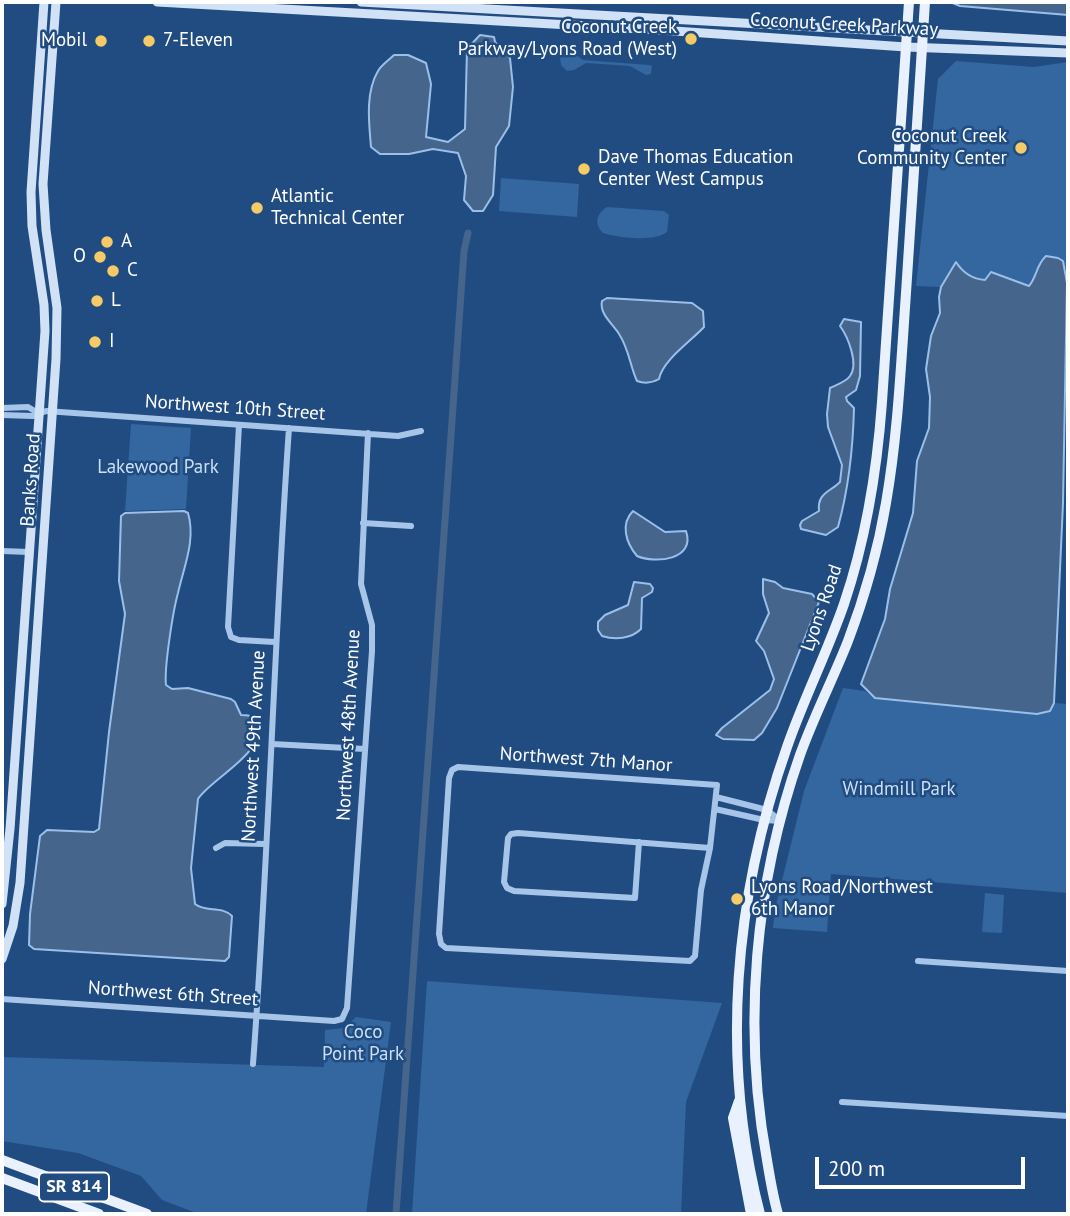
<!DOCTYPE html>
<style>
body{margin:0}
#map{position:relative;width:1070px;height:1216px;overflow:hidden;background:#204c82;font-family:"PT Sans",sans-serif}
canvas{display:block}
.frame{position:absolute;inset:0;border:4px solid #fff;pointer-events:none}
.scale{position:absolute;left:815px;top:1157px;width:210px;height:32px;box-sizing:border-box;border:4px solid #fff;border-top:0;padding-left:9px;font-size:21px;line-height:24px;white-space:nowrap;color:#fff;-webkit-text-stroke:5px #204c82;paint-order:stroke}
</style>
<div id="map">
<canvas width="1070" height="1216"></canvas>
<div class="frame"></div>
<div class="scale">200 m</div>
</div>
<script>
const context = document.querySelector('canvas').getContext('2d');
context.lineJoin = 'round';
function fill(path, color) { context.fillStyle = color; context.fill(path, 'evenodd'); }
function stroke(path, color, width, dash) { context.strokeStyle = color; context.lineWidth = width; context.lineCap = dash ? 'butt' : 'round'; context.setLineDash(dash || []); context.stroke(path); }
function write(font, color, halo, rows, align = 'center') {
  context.font = font + ' "PT Sans",sans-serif'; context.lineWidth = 5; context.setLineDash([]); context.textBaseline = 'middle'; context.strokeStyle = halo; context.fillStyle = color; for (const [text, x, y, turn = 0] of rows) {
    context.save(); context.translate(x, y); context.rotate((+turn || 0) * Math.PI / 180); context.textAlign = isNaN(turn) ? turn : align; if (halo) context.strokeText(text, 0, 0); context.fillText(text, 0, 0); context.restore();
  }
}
fill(new Path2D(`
 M572 52 583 60 649 65 652 66 651 74 646 75 630 66 586 63 574 70 567 71 561 65 560 58 565 53Z
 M956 61 1034 67 1068 62 1067 283 1066 271 1036 269 1034 280 1030 286 991 272 985 280C972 279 964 271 950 270L941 287 916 286 938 79Z
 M501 178 579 184 577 217 499 211Z
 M607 207 664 211 669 215 667 232C655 242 618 238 603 233 594 224 596 214 607 207Z
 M131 424 191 428 186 509 125 511Z
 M843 688 865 691 875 698 1037 714 1050 711 1054 703 1068 704V893L831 874 827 932 773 928 775 909 804 791Z
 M985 893 1004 895 1002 933 982 932Z
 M427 981 722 1003 686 1102 681 1214H412Z
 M356 1017 391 1022 366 1214H199L162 1200 141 1176 78 1153 2 1141V1057L324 1067 325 1030 344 1028Z`), '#3466a0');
const water = new Path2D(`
 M950 2H1068V15L960 6Z
 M480 35 494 37 495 42 510 58 513 87 509 126 496 147 493 195 483 211H473L464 200 466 176 458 153 433 149 409 154H380L371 147C369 123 365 93 378 71 381 65 389 60 394 55H408L426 63 431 84 426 137 448 142 465 129 467 49Z
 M1046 256 1058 258 1063 261 1067 283 1063 503 1054 703 1050 711 1037 714 875 698 861 684 885 619 890 589 913 513 917 461 929 428 930 397 926 369 931 336 940 313 939 297 941 287 956 262C963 273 972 279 985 280L991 272 1029 286C1037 277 1036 265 1046 256Z
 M607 298 692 303 703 311 704 327C690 342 663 360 659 379 652 383 645 384 637 381 630 366 629 349 619 334 613 324 599 314 602 301Z
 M844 319 861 322 860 376 856 390 846 397 847 401 854 408C853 450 849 487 838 527L826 535 801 529 800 525 802 521 819 511C817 493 830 492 840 482L842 465 828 427 827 414 830 388C836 385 846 382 850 376 859 364 848 337 840 326Z
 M184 511 188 513C196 540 184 566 178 593 173 611 164 668 166 685L172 689 188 688 231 699 235 702 241 715C247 715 252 715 255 721 271 751 211 778 198 799L191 868 195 904C206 913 221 905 232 916L229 957 225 961 34 949 29 945 30 914 40 836 47 830 94 832 99 829 109 732 125 614 119 581 121 516 125 513Z
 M633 511 665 532 686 531C696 560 655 564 637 556 626 543 620 524 633 511Z
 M763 579 775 582 783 588 812 594 819 602 777 708 762 733 754 740 723 739 716 735 722 728 770 690 774 679 764 651 756 641 769 613 763 594Z
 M634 582 650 584 653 588 652 592 642 598 641 629C631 639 615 640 602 636L598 630V622L605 615 628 605Z`);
fill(water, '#45658c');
stroke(water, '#9ac0ea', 2);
stroke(new Path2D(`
 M396 1214 464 251 468 233`), '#45658c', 7);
stroke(new Path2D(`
 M2 408 28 407 38 413
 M2 415 33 416 46 411 398 436 421 431
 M239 425 228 627 231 637 239 640 275 642
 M363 523 411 526
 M2 551 29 552
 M272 744 365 749
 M458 767 717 785 710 848 701 890 695 956 690 961 446 948 441 944 439 934 449 778 452 770Z
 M716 797 767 810 781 821
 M715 809 764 820 781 821
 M639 842 635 898 514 891 507 888 504 882 508 838 511 834 518 833 710 848
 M216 848 225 843 265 844
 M918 961 1068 971
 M2 999 334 1021 342 1019 347 1008 372 651V625L361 584 368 433
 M253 1064C269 853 274 640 289 428
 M842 1102 1068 1116`), '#a7c5e8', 6);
stroke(new Path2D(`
 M157 2 660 30 906 47 1068 53
 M361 2 1068 41
 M2 904 10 829 45 331 44 305 32 226 31 192 44 2
 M2 959 13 926 20 883 56 359 57 308 46 230 43 184 56 2`), '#d1e2f7', 9);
stroke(new Path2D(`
 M739 1101 733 1118 751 1214
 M2 1160 147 1214
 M2 1178 99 1214
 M760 1214C720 1059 734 897 787 747 804 698 827 653 844 604 866 539 877 471 882 402L909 2
 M778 1214C773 1197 770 1178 767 1160 742 1026 755 883 800 755 814 716 833 679 848 641 865 596 878 550 886 503 898 434 901 363 906 293 912 196 919 99 925 2`), '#e9f1fe', 10);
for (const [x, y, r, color] of [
 [691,39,7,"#f6cb67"],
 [101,41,7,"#f6cb67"],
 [149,41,7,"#f6cb67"],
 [1021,148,7,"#f6cb67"],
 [584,169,7,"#f6cb67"],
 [257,208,7,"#f6cb67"],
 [107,242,7,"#f6cb67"],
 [100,257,7,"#f6cb67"],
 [113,271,7,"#f6cb67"],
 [97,301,7,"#f6cb67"],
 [95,342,7,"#f6cb67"],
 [737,899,7,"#f6cb67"]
]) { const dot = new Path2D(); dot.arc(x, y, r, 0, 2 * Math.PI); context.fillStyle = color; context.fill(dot); stroke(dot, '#204c82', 2.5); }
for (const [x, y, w] of [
 [74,1187,70]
]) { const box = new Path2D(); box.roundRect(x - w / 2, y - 14.5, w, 29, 5); context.fillStyle = '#204c82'; context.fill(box); stroke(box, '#fff', 2); }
write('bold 18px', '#fff', null, [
 ["SR 814",74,1187]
]);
write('19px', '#fff', '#204c82', [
 ["Coconut Creek Parkway",844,25,3],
 ["Northwest 10th Street",235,408,4],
 ["Banks Road",31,480,-86],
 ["Lyons Road",822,608,-71],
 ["Northwest 48th Avenue",349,725,-87],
 ["Northwest 49th Avenue",254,746,-87],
 ["Northwest 7th Manor",586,760,4],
 ["Northwest 6th Street",173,994,4]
]);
write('19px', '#fff', '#204c82', [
 ["Coconut Creek",677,28,"right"],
 ["Parkway/Lyons Road (West)",677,50,"right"],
 ["Mobil",87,41,"right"],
 ["7-Eleven",163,41],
 ["Coconut Creek",1007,137,"right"],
 ["Community Center",1007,159,"right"],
 ["Dave Thomas Education",598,158],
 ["Center West Campus",598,180],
 ["Atlantic",271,197],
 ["Technical Center",271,219],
 ["A",121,242],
 ["O",86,257,"right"],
 ["C",127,271],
 ["L",111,301],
 ["I",109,342],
 ["Lyons Road/Northwest",751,888],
 ["6th Manor",751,910]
], 'left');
write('19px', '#cbdff6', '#204c82', [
 ["Lakewood Park",158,468],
 ["Windmill Park",899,790],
 ["Coco",363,1033],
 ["Point Park",363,1055]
]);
</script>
